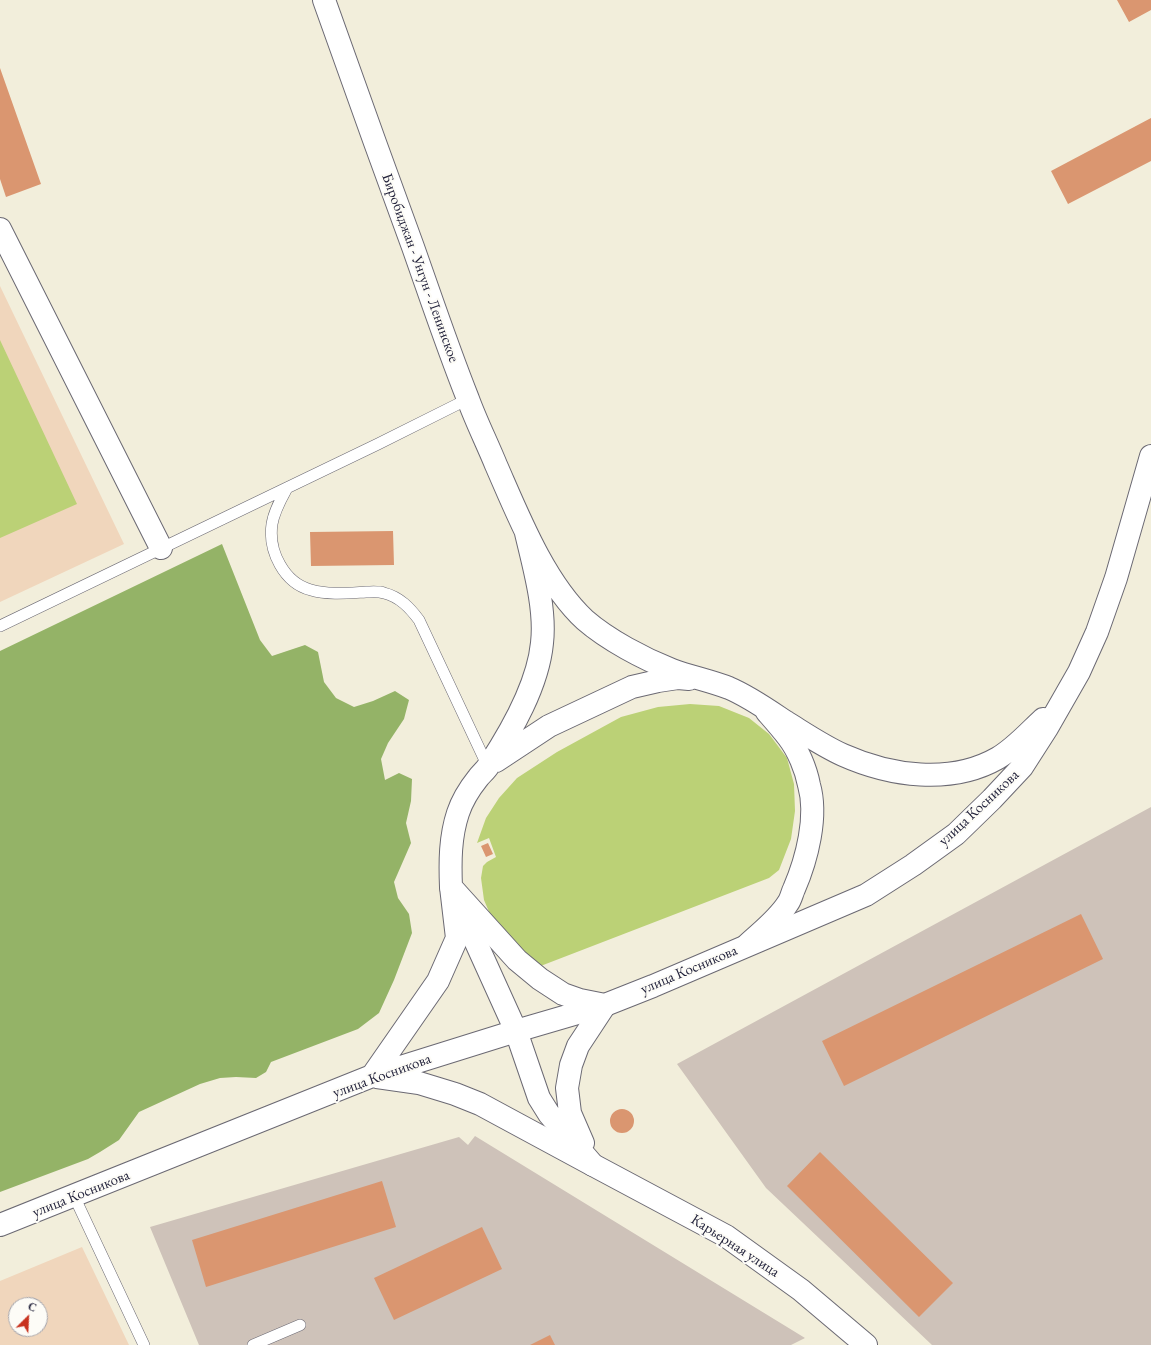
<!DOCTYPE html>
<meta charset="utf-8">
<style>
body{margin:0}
#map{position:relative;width:1151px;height:1345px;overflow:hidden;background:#f2eedb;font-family:"EB Garamond",serif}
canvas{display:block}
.north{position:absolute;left:8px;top:1297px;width:40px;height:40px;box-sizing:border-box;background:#fdfcf7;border:1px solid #a5a5ac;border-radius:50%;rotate:24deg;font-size:11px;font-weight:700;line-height:16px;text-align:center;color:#22223b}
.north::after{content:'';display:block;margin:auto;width:14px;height:18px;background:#c8321e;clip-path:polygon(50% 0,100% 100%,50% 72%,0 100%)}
</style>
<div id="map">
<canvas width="1151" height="1345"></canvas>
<div class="north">С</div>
</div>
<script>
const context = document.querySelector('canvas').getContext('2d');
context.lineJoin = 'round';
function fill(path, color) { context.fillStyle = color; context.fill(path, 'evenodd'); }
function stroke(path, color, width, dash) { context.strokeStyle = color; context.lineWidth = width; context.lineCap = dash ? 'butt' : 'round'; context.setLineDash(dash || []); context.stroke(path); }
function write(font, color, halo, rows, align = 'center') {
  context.font = font + ' "EB Garamond",serif'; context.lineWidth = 4; context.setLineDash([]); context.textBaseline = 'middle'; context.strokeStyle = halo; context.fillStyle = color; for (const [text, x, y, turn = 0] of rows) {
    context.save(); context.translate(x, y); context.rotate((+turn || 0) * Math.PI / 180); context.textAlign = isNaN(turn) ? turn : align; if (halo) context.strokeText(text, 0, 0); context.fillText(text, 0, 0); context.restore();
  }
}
fill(new Path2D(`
 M0 286 124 544 0 602Z
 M82 1247 129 1345H0V1281ZM16 1305H40V1329H16Z`), '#f0d6bc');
fill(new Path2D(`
 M1151 807V1345H932L766 1188 677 1064Z
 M475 1136 805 1338 791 1345H199L150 1227 459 1137 468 1145Z`), '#cec2b9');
fill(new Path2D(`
 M0 340 77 504 0 538Z
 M690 704 719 706 749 718 769 734 787 758 794 784 795 811 791 839 779 870 769 878 538 967 493 921 484 900 481 878 483 866 487 862 496 857 489 838 477 843 486 818 499 798 517 778 557 752 621 717 658 707Z`), '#bbd176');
fill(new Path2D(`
 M222 544 260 640 272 656 305 645 318 652 324 682 336 698 354 707 373 701 395 691 409 700 404 719 388 743 381 759 385 780 399 773 412 779 411 801 406 823 411 843 394 882 398 898 409 914 412 933 394 980 379 1013 358 1029 271 1062 266 1072 256 1078 236 1077 220 1078 200 1084 139 1112 119 1140 100 1152 88 1159 0 1192V651Z`), '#94b367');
fill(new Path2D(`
 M1117 0H1151V10L1129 22Z
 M0 68 41 184 6 197 0 179Z
 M1151 118V161L1068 204 1051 171Z
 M393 531 394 565 311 566 310 532Z
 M488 843 493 854 486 857 481 846Z
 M1081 914 1103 959 844 1086 822 1041Z
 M610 1121a12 12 0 1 1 24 0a12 12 0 1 1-24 0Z
 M820 1152 953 1283 919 1317 787 1186Z
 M382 1181 396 1227 206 1287 192 1240Z
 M482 1227 502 1269 394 1320 374 1278Z
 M550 1335 555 1345H530Z`), '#da9670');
const service = new Path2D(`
 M287 488C281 499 274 511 272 524 268 551 284 583 311 590 328 595 348 593 366 592 371 592 378 591 384 593 400 597 410 608 419 620L488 767
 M0 626 378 444 468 399
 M74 1196 144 1345
 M253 1345 300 1325`);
const minor = new Path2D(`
 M0 229 161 548
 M454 894 516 1031 539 1098 549 1114 593 1165 726 1236 801 1290 866 1345
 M583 1143 570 1113 567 1088 571 1065 578 1046 605 1005`);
const tertiary = new Path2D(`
 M372 1076 438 981 457 938 451 887
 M377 1077 419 1083 455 1094 480 1104 593 1165
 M0 1225 372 1076 516 1031 605 1005`);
const secondary = new Path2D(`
 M748 944C762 931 778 919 788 903 791 899 792 893 794 889 807 859 818 816 809 785 806 769 798 750 788 737 782 729 774 720 767 712`);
const primary = new Path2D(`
 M324 0C353 82 383 165 413 247 431 298 448 349 468 399 476 421 487 443 496 465 518 515 544 582 585 620 608 640 644 659 672 670 691 677 711 681 729 688 750 697 768 710 786 722 804 733 823 746 843 755 890 776 951 785 998 758 1015 748 1029 732 1043 719
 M526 533C534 567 546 609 542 643 538 685 512 730 489 765 486 770 481 774 478 778 470 788 462 801 458 813 450 837 450 862 451 887L517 960 540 979 563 994 580 1000 605 1005 653 986 866 895 913 865 956 834 992 799 1022 767 1047 728 1079 672 1097 632 1116 578 1151 456
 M496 761 549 726 632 687 658 681 678 678 689 679`);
stroke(service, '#6b6973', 12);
stroke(minor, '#6b6973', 24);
stroke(tertiary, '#6b6973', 24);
stroke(secondary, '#6b6973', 24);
stroke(primary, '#6b6973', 24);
stroke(service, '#fff', 11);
stroke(minor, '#fff', 22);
stroke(tertiary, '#fff', 22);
stroke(secondary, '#fff', 22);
stroke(primary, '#fff', 22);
write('15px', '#22223b', '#fdfcf7', [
 ["Биробиджан - Унгун - Ленинское",420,268,70],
 ["улица Косникова",979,808,-43],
 ["улица Косникова",689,970,-23],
 ["улица Косникова",382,1076,-20],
 ["улица Косникова",81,1194,-22],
 ["Карьерная улица",735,1246,33]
]);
</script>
